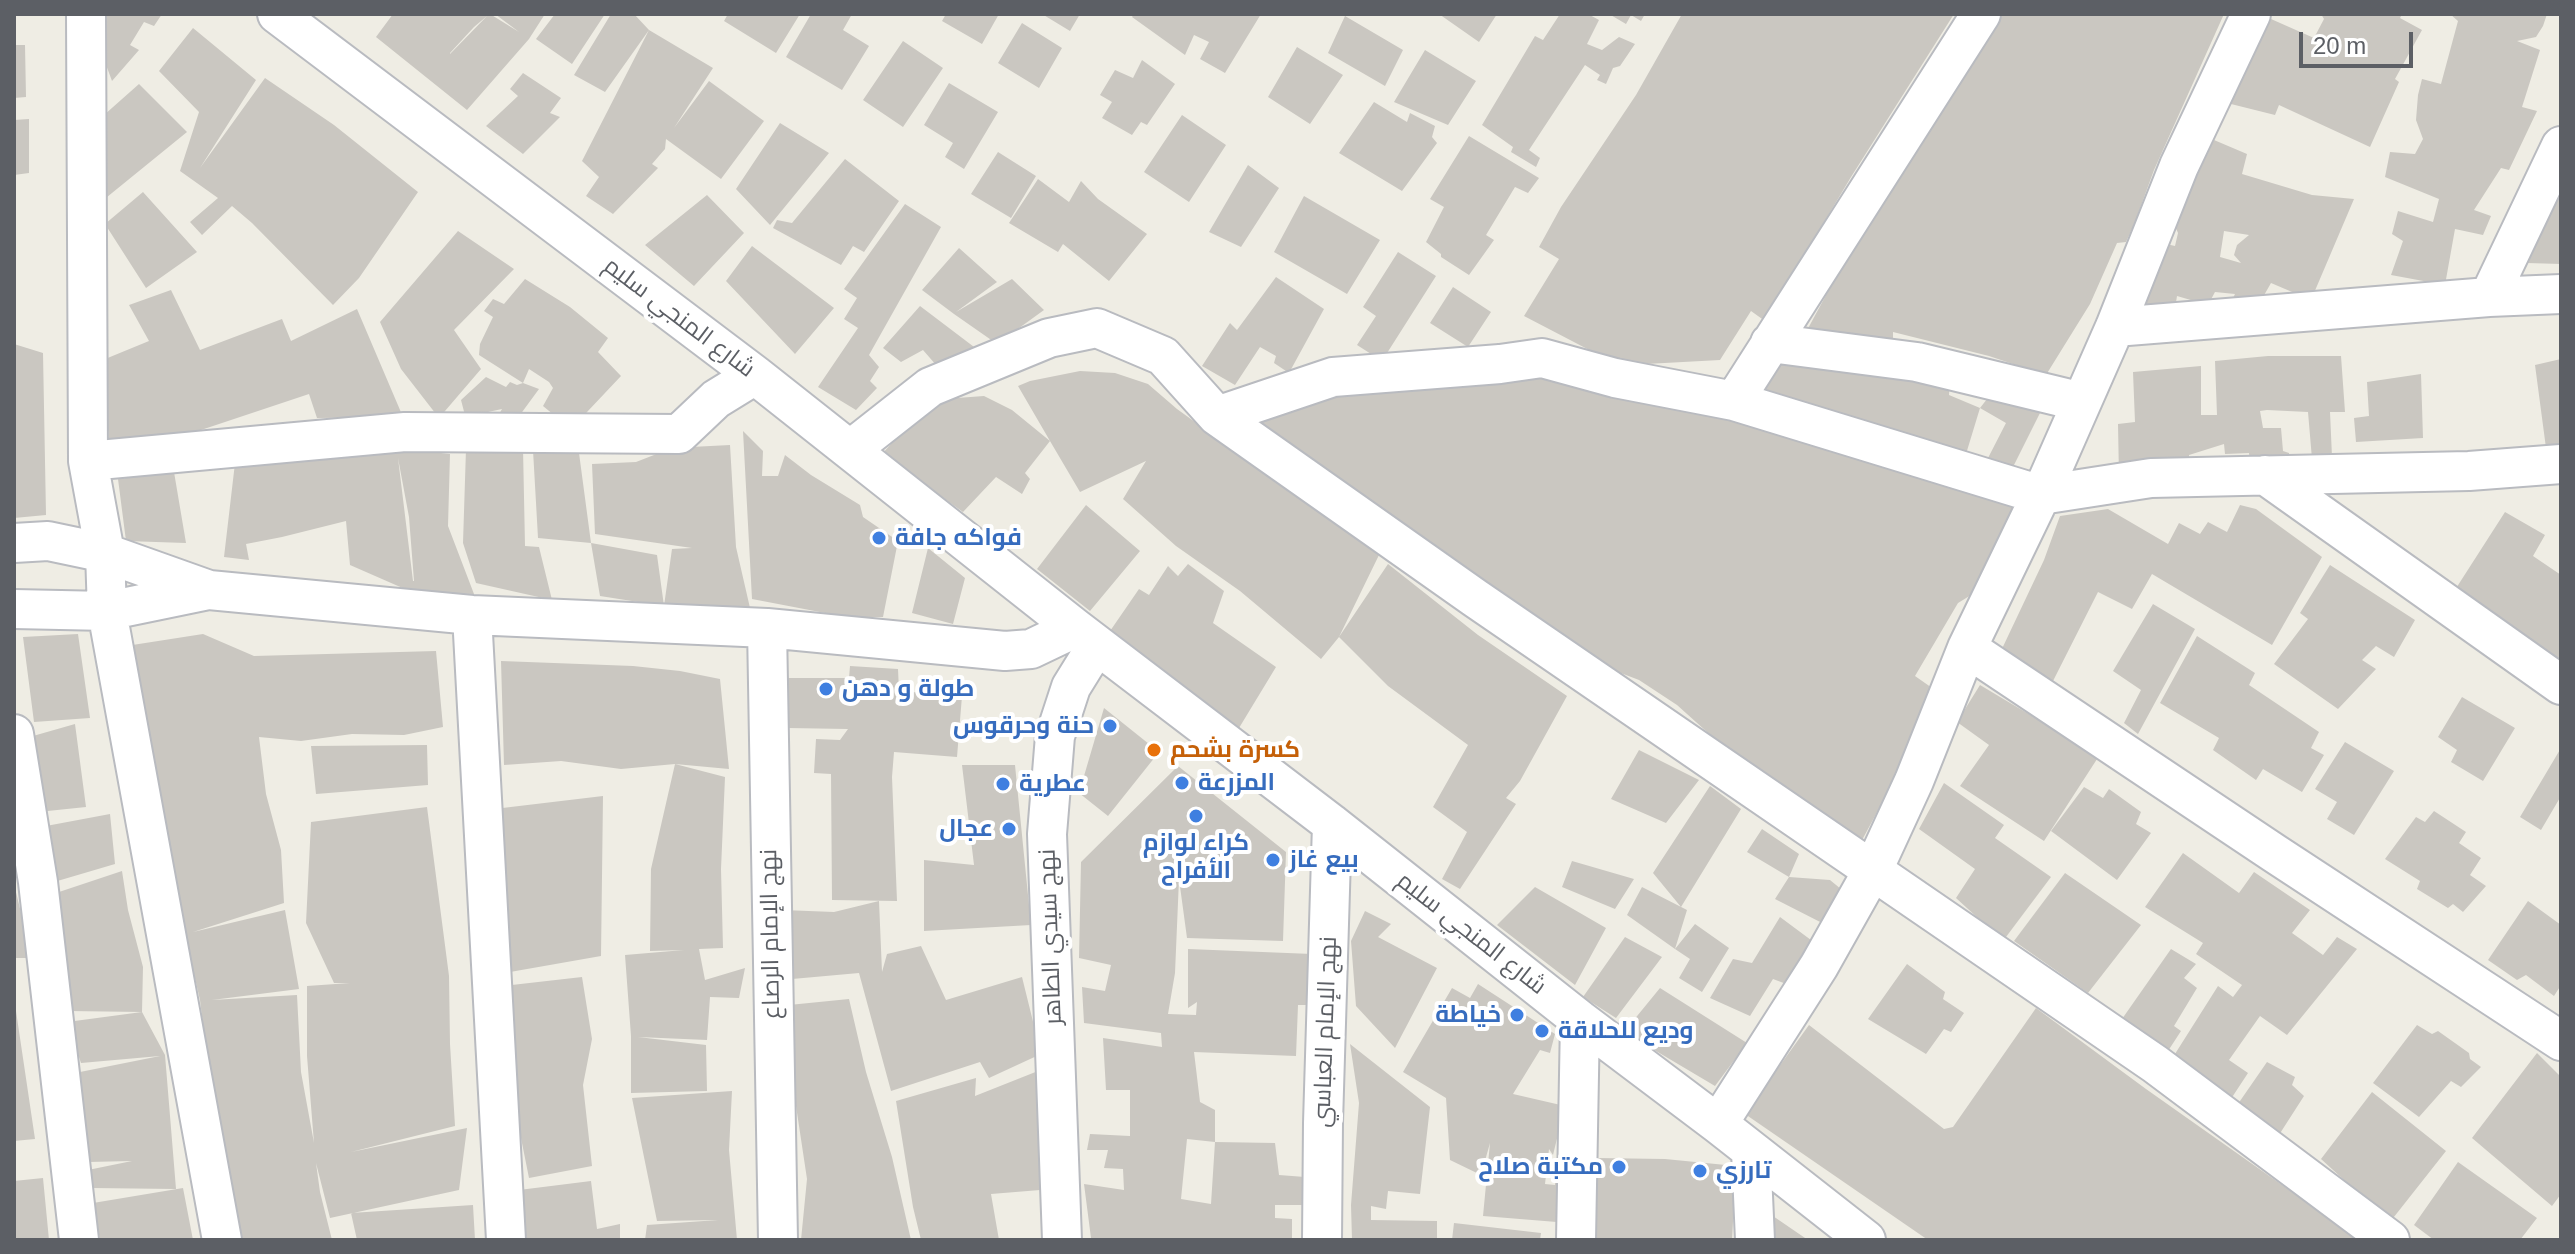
<!DOCTYPE html>
<meta charset="utf-8">
<style>
body{margin:0}
#map{position:relative;width:2575px;height:1254px;overflow:hidden;background:#efede4;font-family:Arial,sans-serif}
canvas{display:block}
.frame{position:absolute;inset:0;border:16px solid #5c5f65;pointer-events:none}
.scale{position:absolute;left:2299px;top:32px;width:114px;height:36px;box-sizing:border-box;border:4px solid #5c5f65;border-top:0;padding-left:10px;font-size:24px;line-height:28px;white-space:nowrap;color:#5c5f65;-webkit-text-stroke:6px #fff;paint-order:stroke}
</style>
<div id="map">
<canvas width="2575" height="1254"></canvas>
<div class="frame"></div>
<div class="scale">20 m</div>
</div>
<script>
const context = document.querySelector('canvas').getContext('2d');
context.lineJoin = 'round';
function fill(path, color) { context.fillStyle = color; context.fill(path, 'evenodd'); }
function stroke(path, color, width, dash) { context.strokeStyle = color; context.lineWidth = width; context.lineCap = dash ? 'butt' : 'round'; context.setLineDash(dash || []); context.stroke(path); }
function write(font, color, halo, rows, align = 'center') {
  context.font = font + ' Arial,Cairo,sans-serif'; context.lineWidth = 8; context.setLineDash([]); context.textBaseline = 'middle'; context.strokeStyle = halo; context.fillStyle = color; for (const [text, x, y, turn = 0] of rows) {
    context.save(); context.translate(x, y); context.rotate((+turn || 0) * Math.PI / 180); context.textAlign = isNaN(turn) ? turn : align; if (halo) context.strokeText(text, 0, 0); context.fillText(text, 0, 0); context.restore();
  }
}
fill(new Path2D(`
 M105 14H162L154 26 144 22 130 45 139 50 112 81 105 62Z
 M393 14H490L519 32 495 14H545L529 39 467 110 376 37ZM487 16 450 54V53L474 27Z
 M555 14H605L572 64 536 39Z
 M611 14H634L649 30 713 68 674 128 709 81 764 121 721 179 666 139 665 149 652 164 658 168 613 214 586 196 599 177 582 161 649 30 605 92 574 75Z
 M728 14H800L776 53 724 21Z
 M811 14H852L843 30 869 46 842 90 786 57Z
 M946 14H999L982 44 942 21Z
 M1042 14H1080L1070 31Z
 M1134 14H1261L1225 73 1200 59 1209 42 1194 35 1185 55 1132 17Z
 M1439 14H1497L1479 42Z
 M1560 14H1588L1599 20 1587 44 1602 50 1619 37 1635 44 1620 66 1613 68 1606 84 1597 80 1600 75 1585 65 1529 150 1540 158 1536 167 1511 152 1513 147 1482 125 1535 36 1543 40Z
 M1609 14H1645L1641 21 1631 15 1626 24Z
 M1682 14H1954L1851 177 1765 321 1751 311 1720 360 1646 364 1595 353 1524 316 1559 259 1539 247 1561 207 1636 95Z
 M1999 14H2224L2154 170 2135 222 2126 242 2117 243 2090 304 2046 375 1989 356 1893 332V341L1805 334 1845 260Z
 M2321 14H2402L2400 18 2422 30 2395 79 2399 82 2370 147 2279 105 2275 115 2227 103 2271 19 2314 38 2324 19Z
 M2450 14H2547L2543 26 2536 37 2517 41 2540 50 2522 107 2537 111 2509 170 2501 168 2474 210 2491 216 2483 235 2455 229 2445 285 2391 275 2403 241 2392 234 2398 211 2433 222 2439 199 2385 177 2390 152 2415 154 2423 139 2416 120 2418 95 2422 79 2441 84 2458 21Z
 M1345 16 1403 50 1385 86 1328 53Z
 M1022 23 1062 48 1039 88 998 63Z
 M193 28 256 80 200 168 265 78 334 125 418 192 359 278 333 305 252 223 232 206 202 235 190 222 218 198 180 171 199 112 159 71Z
 M903 41 943 68 903 127 863 100Z
 M14 45H25L26 97 14 98Z
 M1297 47 1343 75 1310 124 1268 97Z
 M1425 50 1476 81 1448 125 1394 102Z
 M1142 60 1175 84 1147 125 1141 122 1132 135 1102 118 1112 102 1100 95 1115 70 1133 78Z
 M523 73 561 98 550 113 560 117 523 154 486 126 518 96 510 89Z
 M949 83 998 112 964 169 945 157 953 143 924 125Z
 M139 84 187 132 96 206 95 123Z
 M1374 102 1407 122 1410 113 1435 126 1432 137 1437 143 1402 191 1339 153Z
 M1182 115 1226 145 1189 202 1144 172Z
 M29 119V173L14 175V120Z
 M780 123 829 153 770 225 736 189Z
 M1469 136 1539 178 1528 193 1515 187 1486 235 1494 240 1469 275 1441 257V254L1426 242 1444 207 1430 199Z
 M2214 140 2247 154 2242 174 2312 195 2354 199 2311 300 2271 283 2255 311 2228 308 2235 294 2215 292 2208 305 2177 296 2174 315 2141 312 2166 244 2175 246 2178 233 2174 224ZM2224 231 2249 235 2237 245 2234 255 2241 263 2220 257Z
 M998 152 1036 176 1011 218 971 194Z
 M845 159 899 201 864 252 853 246 841 265 773 228 777 220 792 223Z
 M1248 165 1279 188 1241 247 1209 232Z
 M1038 179 1069 202 1081 181 1098 199 1147 234 1109 281 1063 244 1058 252 1009 223Z
 M2561 188V264L2527 263Z
 M143 192 197 252 146 288 105 224Z
 M707 195 744 233 694 286 645 245Z
 M1304 196 1380 240 1347 294 1274 252Z
 M905 204 941 227 869 355 879 367 870 381 877 388 856 410 818 387 858 328 844 319 857 298 844 289Z
 M458 231 514 269 454 330 481 369 439 418 401 369 380 322Z
 M752 246 834 308 795 354 726 281Z
 M959 248 997 282 956 312 1012 279 1044 310 997 344 954 314 922 290Z
 M1398 252 1436 276 1382 361 1357 345 1376 316 1363 307Z
 M1276 277 1324 309 1289 373 1274 363 1276 356 1260 347 1235 385 1202 366 1230 323 1237 330Z
 M525 279 570 307 608 338 598 352 621 376 571 429 543 406 553 388 549 382 529 369 523 383 539 389 517 419 498 416 502 409 474 415 467 423 461 400 486 377 506 387 510 382 517 385 523 383 479 355 480 344 493 317 484 311 493 299 504 304Z
 M1453 287 1491 312 1468 347 1430 323Z
 M171 290 200 350 282 319 291 341 357 309 403 417 317 418 309 394 156 445 110 449 104 388 93 364 149 341 129 305Z
 M920 306 982 353 943 373 923 350 901 362 883 348Z
 M14 344 43 353 46 515 14 518Z
 M1775 355 1950 379 1949 395 1980 408 1966 454 1764 396Z
 M2268 356H2341L2345 412H2330L2332 457 2312 459 2308 412 2267 410 2260 411 2263 428H2281L2283 451 2289 453V467H2250L2249 453 2225 454 2224 444 2189 455V472L2119 477 2118 424 2135 422 2133 372 2201 366V415H2217L2215 361Z
 M2561 359V448H2546L2535 365Z
 M1080 371 1115 373 1148 384 1177 409 1379 555 1339 637 1388 564 1478 635 1567 696 1520 781 1506 798 1516 804 1460 889 1442 879 1467 832 1433 807 1468 745 1388 686 1339 637 1321 659 1240 591 1176 546 1123 499 1146 461 1080 492 1050 441 1025 473 1030 479 1022 494 996 477 963 512 882 454 926 405 957 398 984 396 1012 410 1050 441 1018 386 1030 381Z
 M1507 372 1662 400 1728 420 1786 426 1955 483 2015 508 1976 592 1958 603 1915 676 1935 690 1912 747 1861 842 1716 740 1677 705 1639 680 1579 657 1247 426 1324 389 1343 397Z
 M2421 374 2423 438 2356 442 2354 418 2369 416 2367 382Z
 M1991 394 2040 413 2012 469 1988 458 2006 423 1980 408Z
 M743 431 763 451 762 476H778L785 455 811 475 860 505 863 517 898 541 883 617H846L752 599Z
 M730 445 736 547 750 608 664 606 672 549 692 548 595 534 592 464 636 462 672 448Z
 M396 448 450 454 448 526 474 594 414 593 350 565 346 521 282 537 246 544 249 560 224 557 235 463ZM398 458 409 517 414 581H413Z
 M523 448 525 546 539 547 552 600 476 583 463 543 466 449Z
 M533 450 579 453 591 543 657 555 664 606 600 596 591 543 538 538Z
 M174 472 186 543 126 541 118 479Z
 M1086 505 1140 551 1090 611 1037 569Z
 M2240 505 2256 509 2322 557 2272 645 2152 574 2132 609 2098 592 2053 681 2000 653 2044 560 2060 516 2108 509 2168 544 2179 523 2200 534 2208 522 2227 532Z
 M2505 512 2545 535 2533 556 2561 575V670L2453 593Z
 M928 548 965 578 953 624 912 613Z
 M1188 564 1224 591 1213 623 1276 667 1239 728 1108 634 1139 589 1149 595 1168 566 1178 576Z
 M2330 565 2415 620 2394 657 2376 646 2362 660 2376 669 2338 709 2274 664 2308 619 2300 613Z
 M2153 604 2195 629 2138 734 2124 723 2141 690 2113 671Z
 M78 634 90 718 34 722 23 637Z
 M203 634 254 656 436 651 443 727 404 735 352 734 301 741 259 737 266 794 281 850 284 903 193 932 285 910 299 989 212 1000 297 995 301 1072 314 1143 307 1056V986L350 983H334L306 923 311 822 427 807 449 976 450 1044 455 1126 351 1152 467 1128 459 1190 330 1218 316 1163 320 1192 332 1240H237L211 1090 200 1000 185 935 159 791 138 726 126 646Z
 M2197 636 2255 673 2249 685 2319 732 2311 748 2324 755 2302 792 2263 769 2256 780 2213 750 2219 738 2160 703Z
 M501 661 633 666 680 671 720 679 729 769 675 764 725 777 721 869 723 948 699 949 705 980 745 968 739 998 710 997 707 1040 638 1037 706 1045 707 1091 631 1093V1036L625 955 684 950 650 951 651 869 675 764 621 769 561 761 504 765Z
 M850 666 898 669 899 691 962 696 957 757 894 752 892 777 897 901 832 900 831 774 814 773 816 739 840 740 848 729 788 728V678H849Z
 M1980 685 2099 756 2044 841 1960 786 1989 745 1957 722Z
 M2462 697 2515 728 2483 781 2451 762 2457 750 2438 737Z
 M1104 708 1159 752 1108 816 1079 793Z
 M75 724 86 807 38 812 33 736Z
 M2345 742 2394 771 2354 835 2327 819 2337 802 2315 789Z
 M427 745 428 785 316 794 311 746Z
 M2561 748V796L2541 830 2520 817Z
 M1639 750 1699 780 1666 823 1611 799Z
 M962 765H1015L1031 925 924 931V860L974 865Z
 M1178 766 1286 852 1283 941 1187 938 1179 879 1175 973 1168 1014 1196 1015 1197 1002 1188 1008V949L1312 954 1308 1005H1298L1296 1056 1194 1052 1200 1102 1215 1110V1142L1275 1143 1279 1175 1305 1177V1205H1275V1218L1292 1219V1240L1091 1238 1084 1184 1124 1190 1123 1169 1104 1168 1108 1150H1087L1090 1134 1130 1136V1090H1106L1103 1038 1162 1047 1161 1033 1084 1023 1082 987 1105 991 1111 965 1079 958 1081 862ZM1187 1139 1215 1142 1211 1204 1181 1199Z
 M1944 783 2004 825 1995 838 2051 877 2003 941 1956 898 1975 869 1919 829Z
 M1710 786 1741 809 1681 907 1653 873Z
 M2084 787 2103 798 2109 789 2141 812 2136 824 2151 833 2117 880 2051 831Z
 M603 796 601 956 510 972 494 809Z
 M2434 811 2466 832 2459 843 2481 858 2470 875 2486 886 2463 912 2453 904 2448 908 2417 889 2420 881 2385 859 2416 817 2425 822Z
 M110 814 115 864 54 882 46 826Z
 M1762 829 1799 854 1789 877 1747 852Z
 M2183 853 2239 893 2254 872 2310 910 2292 933 2323 955 2337 937 2357 949 2287 1035 2260 1016 2229 1060 2248 1073 2225 1108 2168 1065 2218 986 2233 997 2242 985 2196 954 2203 943 2145 907Z
 M1572 861 1634 879 1615 909 1562 887Z
 M122 871 128 910 143 967 142 1012 165 1055 176 1189 92 1188 83 1171 132 1161 88 1162 75 1073 160 1056 81 1063 67 1022 142 1012 68 1011 56 893Z
 M2065 873 2141 925 2088 993 2014 941Z
 M1789 877 1830 880 1847 894 1828 926 1775 899Z
 M1535 887 1606 928 1575 985 1497 925Z
 M1642 887 1687 910 1675 949 1695 924 1729 948 1702 992 1679 978 1690 959 1675 949 1627 915Z
 M15 888 32 958H14Z
 M879 901 882 972 887 954 921 946 946 1000 1022 977 1041 1054 989 1078 980 1062 891 1091 859 973 781 980 783 910 834 912Z
 M2528 901 2561 925V985L2554 996 2526 975 2517 980 2488 960Z
 M1365 911 1391 924 1378 937 1437 968 1395 1048 1356 1006 1351 941Z
 M1780 917 1815 943 1789 985 1773 979 1750 1016 1710 998 1733 959 1752 963Z
 M1625 937 1662 957 1616 1018 1583 997Z
 M2171 949 2196 964 2184 978 2197 988 2174 1026 2181 1031 2168 1051 2141 1031 2132 1041 2115 1029Z
 M1907 964 1945 992 1943 999 1964 1013 1951 1032 1944 1029 1926 1054 1868 1019Z
 M582 977 592 1039 583 1085 592 1166 529 1178 511 1088 503 986Z
 M1478 984 1555 1034 1550 1053 1540 1050 1513 1094 1565 1106 1553 1155 1549 1149 1545 1184 1555 1185 1556 1170 1574 1172 1569 1223 1483 1216 1490 1143 1481 1175 1450 1160 1446 1098 1403 1072 1452 988 1470 998Z
 M1660 988 1747 1043 1715 1086 1624 1032Z
 M849 999 866 1072 892 1157 911 1240H801L807 1179 793 1086 789 1005Z
 M2036 1008 2146 1089 2360 1240H1928L1745 1114 1809 1025 1944 1129 1953 1127Z
 M14 1011H16L35 1139 14 1141Z
 M2417 1025 2432 1034 2438 1031 2469 1053 2470 1059 2481 1067 2461 1087 2451 1081 2419 1117 2373 1083Z
 M1350 1044 1430 1107 1420 1194 1388 1191 1386 1209 1371 1206V1220L1437 1221V1240H1352L1351 1205 1359 1103Z
 M2537 1053 2561 1077V1194L2552 1206 2472 1138Z
 M2267 1062 2295 1077 2292 1085 2304 1096 2277 1138 2231 1114Z
 M1038 1071 1040 1190 991 1194 999 1240H921L913 1207 896 1101 976 1078 975 1096Z
 M732 1091 729 1150 737 1240H645L647 1225 718 1220 657 1221 632 1098Z
 M2372 1092 2446 1151 2390 1222 2321 1159Z
 M1596 1158 1665 1159 1736 1166 1732 1240H1595Z
 M2458 1162 2537 1218 2520 1240H2434L2414 1225Z
 M43 1178 49 1240H14V1181Z
 M591 1181 597 1229 620 1224V1240H526L519 1190Z
 M183 1188 193 1240H100L93 1203Z
 M473 1205 475 1240H357L351 1213Z
 M1770 1214 1808 1240H1761Z
 M1454 1223 1541 1233 1540 1240H1452Z`), '#cac7c1');
const minor = new Path2D(`
 M86 14 88 461 105 553 107 611 222 1240
 M277 14 755 375 1075 628 1332 824 1580 1020 1718 1124 1866 1240
 M2489 297 2561 146
 M2115 327 2489 297 2561 294
 M1770 343 1917 362 2082 402
 M1734 401 1981 14
 M1217 416 1333 377 1500 364 1542 358 1615 378 1734 401 2041 495 2151 478 2469 471 2561 464
 M850 450 930 387 1049 338 1097 328 1163 356 1217 416 1475 598 2155 1064 2390 1240
 M88 461 405 432 679 434 716 399 755 375
 M2265 475 2561 685
 M14 543 48 541 105 553 209 590 472 615 767 628 1005 651 1031 649 1075 628
 M14 609 107 611 209 590
 M472 615 506 1240
 M767 628 778 1240
 M1967 648 2274 853 2561 1041
 M14 734 38 882 79 1240
 M1718 1124 1819 966 1873 870 1914 781 1967 648 2041 495 2115 327 2179 166 2251 14
 M1751 1151 1755 1240
 M1062 1240 1047 834 1055 736 1071 687 1097 645
 M1322 1240 1323 1123 1332 824
 M1576 1240 1580 1020`);
stroke(minor, '#b9bbc0', 42);
stroke(minor, '#fff', 38);
for (const [x, y, r, color] of [
 [879,538,8,"#3f7fe0"],
 [826,689,8,"#3f7fe0"],
 [1110,726,8,"#3f7fe0"],
 [1154,750,8,"#e8710a"],
 [1182,783,8,"#3f7fe0"],
 [1003,784,8,"#3f7fe0"],
 [1196,816,8,"#3f7fe0"],
 [1009,829,8,"#3f7fe0"],
 [1273,860,8,"#3f7fe0"],
 [1517,1015,8,"#3f7fe0"],
 [1542,1031,8,"#3f7fe0"],
 [1619,1167,8,"#3f7fe0"],
 [1700,1171,8,"#3f7fe0"]
]) { const dot = new Path2D(); dot.arc(x, y, r, 0, 2 * Math.PI); context.fillStyle = color; context.fill(dot); stroke(dot, '#fff', 3); }
write('24px', '#5c5f65', '#fff', [
 ["شارع المنجي سليم",679,318,37],
 ["نهج الإمام الرصاع",771,934,-91],
 ["شارع المنجي سليم",1471,934,38],
 ["نهج سيدي الطاهر",1051,937,-92],
 ["نهج الإمام العباسي",1326,1032,-88]
]);
write('bold 24px', '#366cbe', '#fff', [
 ["فواكه جافة",895,538],
 ["طولة و دهن",842,689],
 ["حنة وحرقوس",1094,726,"right"],
 ["المزرعة",1198,783],
 ["عطرية",1019,784],
 ["عجال",993,829,"right"],
 ["كراء لوازم",1196,843,"center"],
 ["الأفراح",1196,871,"center"],
 ["بيع غاز",1289,860],
 ["خياطة",1501,1015,"right"],
 ["وديع للحلاقة",1558,1031],
 ["مكتبة صلاح",1603,1167,"right"],
 ["تارزي",1716,1171]
], 'left');
write('bold 24px', '#c56008', '#fff', [
 ["كسرة بشحم",1170,750]
], 'left');
</script>
